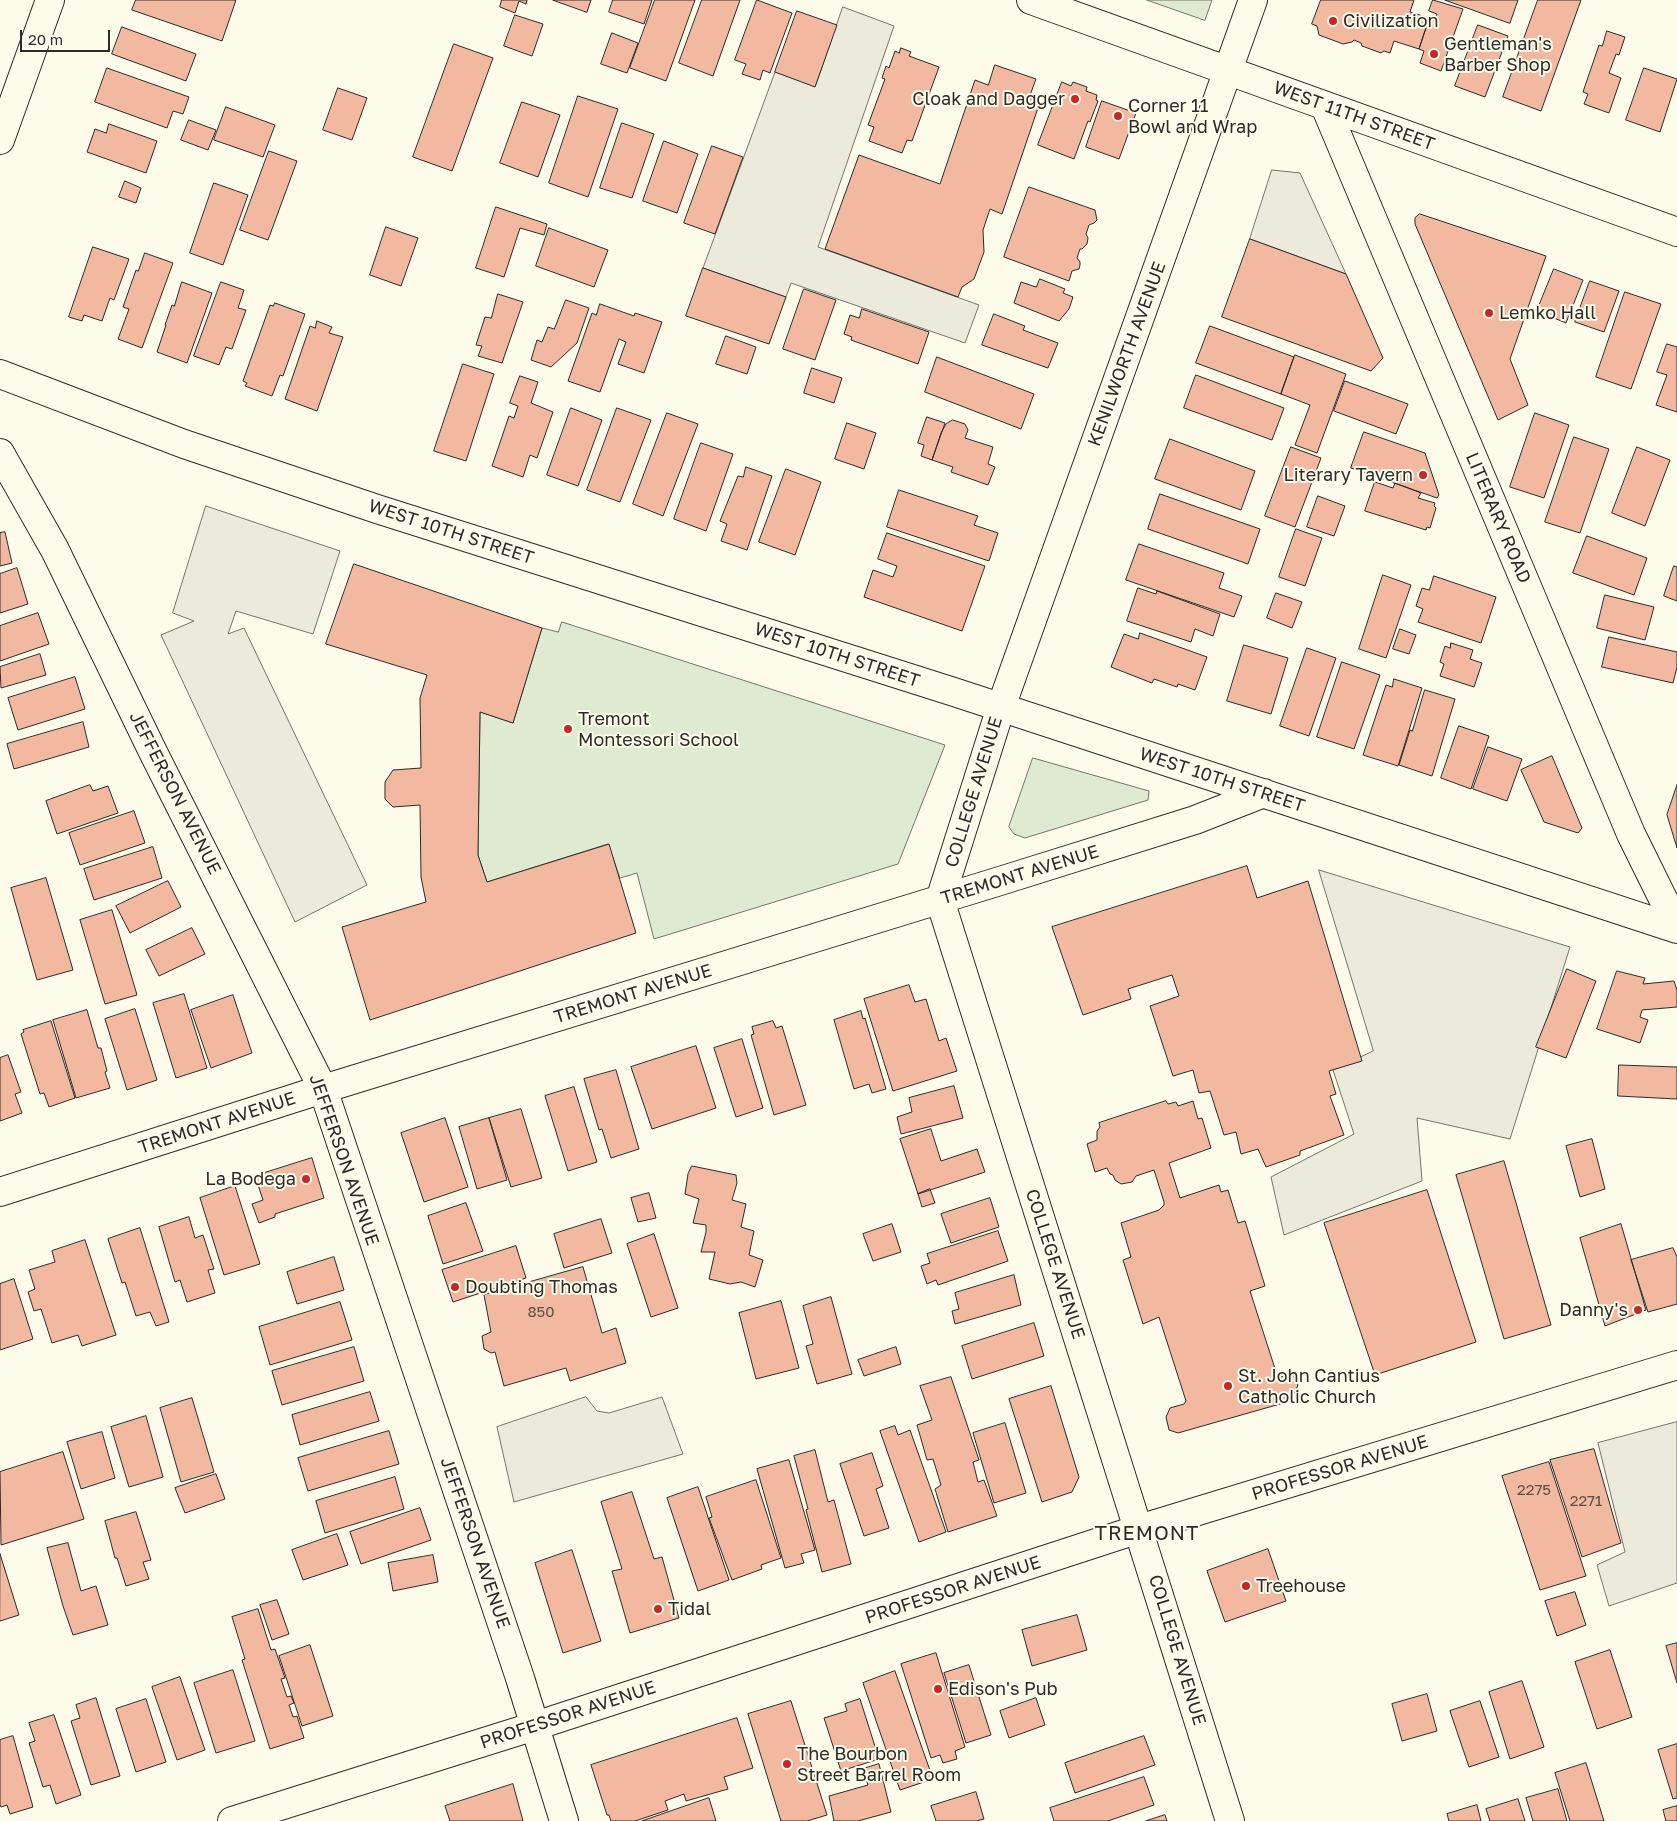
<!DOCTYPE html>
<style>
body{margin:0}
#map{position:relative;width:1677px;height:1821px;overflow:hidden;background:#fdfbea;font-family:"Golos Text",sans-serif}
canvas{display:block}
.scale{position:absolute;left:20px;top:30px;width:90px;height:22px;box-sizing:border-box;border:2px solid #2b2b2b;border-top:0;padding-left:6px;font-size:15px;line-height:18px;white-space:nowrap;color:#2b2b2b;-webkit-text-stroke:4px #fdfbea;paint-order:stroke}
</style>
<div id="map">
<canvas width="1677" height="1821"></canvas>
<div class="scale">20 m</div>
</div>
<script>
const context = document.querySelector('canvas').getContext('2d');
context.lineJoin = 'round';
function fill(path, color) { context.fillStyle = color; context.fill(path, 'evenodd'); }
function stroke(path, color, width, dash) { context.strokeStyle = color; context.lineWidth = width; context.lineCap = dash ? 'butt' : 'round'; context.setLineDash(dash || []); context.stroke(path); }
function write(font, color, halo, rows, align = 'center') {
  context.font = font + ' "Golos Text",sans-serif'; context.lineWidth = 4; context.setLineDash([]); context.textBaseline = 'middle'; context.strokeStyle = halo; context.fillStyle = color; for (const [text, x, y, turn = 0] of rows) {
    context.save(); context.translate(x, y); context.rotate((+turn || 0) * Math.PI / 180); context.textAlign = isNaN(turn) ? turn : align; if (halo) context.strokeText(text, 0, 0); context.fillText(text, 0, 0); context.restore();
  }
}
const green = new Path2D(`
 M1147 0H1212L1205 20Z
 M562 622 945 745 898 864 654 939 637 873 620 878 608 844 487 882 478 855 480 712 513 723 542 628 558 632Z
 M1033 758 1149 791 1148 800 1025 838 1014 834 1009 827Z`);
fill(green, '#deebd1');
stroke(green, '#74746e', 1);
const parking = new Path2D(`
 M843 7 894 26 818 247 979 305 965 343 791 283 786 297 703 268 775 72 815 86Z
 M1272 170 1300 173 1346 274 1250 239Z
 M206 506 340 551 313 634 236 611 228 634 244 628 367 885 295 922 161 635 194 621 173 613Z
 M1319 870 1570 947 1510 1139 1417 1118 1422 1181 1284 1235 1271 1177 1354 1134 1333 1070 1373 1051Z
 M586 1397 597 1411 609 1413 662 1397 683 1454 514 1502 497 1427Z
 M1677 1422V1583L1609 1606 1597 1565 1625 1552 1598 1443Z`);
fill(parking, '#eceadb');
stroke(parking, '#74746e', 1);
const building = new Path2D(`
 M136 0H236L222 41 132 10Z
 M502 0H527L526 4 519 1 515 13 500 7Z
 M553 0H591L587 12Z
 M613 0H652L644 24 609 12Z
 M655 0H695L666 81 630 68Z
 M702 0H740L713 76 679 63Z
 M757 0 792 13 770 73 763 70 760 80 742 74 746 64 735 60Z
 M1321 0H1414L1410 12 1429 18 1419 49 1394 41 1390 53 1384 51 1381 53 1362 46 1361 43 1354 40 1352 42 1343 44 1319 35 1317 26 1312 24Z
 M1433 0 1463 9 1441 71 1420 63 1424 51 1419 49 1429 19 1435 20 1437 14 1429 11Z
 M1445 0H1518L1510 23Z
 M1538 0H1581L1541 111 1503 97Z
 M797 11 837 25 815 87 775 72Z
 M515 15 543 24 532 56 504 46Z
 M1478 25 1508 36 1485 97 1455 86Z
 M122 27 196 54 186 81 112 54Z
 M1607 31 1625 37 1619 55 1616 54 1609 73 1621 78 1609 113 1584 104 1588 94 1583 92 1599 45 1602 46Z
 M612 33 638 43 627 73 601 64Z
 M454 44 493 58 452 171 413 157Z
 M901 48 911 52 909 56 939 67 912 141 907 140 902 153 869 141 874 127 868 125 885 79 882 78 886 66 889 68 895 51 899 53Z
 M995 65 1036 79 1029 98 1040 102 1002 214 990 209 983 230 984 252 974 279 962 287 958 297 825 249 859 155 940 184 975 80 988 85Z
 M107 68 189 97 183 114 173 111 167 128 95 102Z
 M1644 68 1677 79 1660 132 1626 120Z
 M1062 82 1071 86 1073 82 1087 87 1086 91 1097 95 1096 100 1098 101 1090 122 1088 121 1074 159 1038 145Z
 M338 88 367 98 352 140 323 130Z
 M578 96 618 109 588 197 549 183Z
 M1102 101 1136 113 1119 159 1086 147Z
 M522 102 560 115 538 177 500 163Z
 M226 107 275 125 263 157 214 140Z
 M189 120 216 130 208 150 181 140Z
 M622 123 654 134 632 198 600 188Z
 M109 124 157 141 146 173 87 152 95 129 106 133Z
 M664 141 698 154 677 213 643 201Z
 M712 146 743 157 715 234 684 223Z
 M269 151 297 161 268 240 240 230Z
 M125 181 141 188 136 203 119 197Z
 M214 183 248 195 223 265 190 253Z
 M1029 187 1095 210 1097 220 1094 223 1089 225 1086 234 1088 238 1087 244 1082 249H1080L1077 258 1080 262V265L1079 269 1072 271 1069 281 1004 257Z
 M496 207 547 224 544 235 520 228 504 277 476 268Z
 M1420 214 1546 256 1510 359 1528 405 1498 420 1415 224V218Z
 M386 227 418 238 401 286 370 275Z
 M549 228 608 250 594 287 536 266Z
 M1250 239 1346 274 1383 358 1371 371 1222 317Z
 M93 247 129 259 114 300 110 298 102 321 84 315 82 321 69 317Z
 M145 253 173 263 142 348 118 339 129 309 123 307 136 270 138 271Z
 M703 268 786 297 769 344 686 316Z
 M1554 269 1583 280 1566 323 1537 311Z
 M1040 279 1065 289 1063 293 1073 297 1069 309 1059 321 1014 303 1021 282 1036 287Z
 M1590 281 1619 291 1604 332 1575 322Z
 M182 282 212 293 187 363 157 352 166 325H165L172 305 174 306Z
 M221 282 244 290 238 308 246 310 232 349 226 347 219 365 194 356Z
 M804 289 836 300 815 360 783 349Z
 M1625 292 1661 304 1631 389 1596 377Z
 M498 294 523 302 502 363 478 356 482 346 476 345 485 317 491 318Z
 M566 300 589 308 577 343 551 367 531 360 537 340 542 342 548 327 554 329Z
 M275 303 305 314 283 376 280 375 272 396 245 386 247 383 243 381 270 305 273 306Z
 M600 304 634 316 635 313 662 322 644 373 618 364 626 342 619 339 600 392 568 381 592 313 596 315Z
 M862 309 929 332 918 364 851 340 852 337 844 334 850 315 859 318Z
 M994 314 1025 326 1023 330 1058 343 1048 368 982 345Z
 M317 321 332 327 329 333 343 337 317 411 285 399 310 326 315 328Z
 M1210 326 1294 357 1281 394 1196 363Z
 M726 336 756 347 747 374 716 364Z
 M1667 344 1677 347V412L1656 405 1667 375 1657 372Z
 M1295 355 1346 374 1317 453 1295 445 1310 405 1281 394Z
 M937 357 1034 394 1021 429 925 392Z
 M463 364 494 374 466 461 434 451Z
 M812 368 842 378 834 403 804 393Z
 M1196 375 1284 408 1272 440 1184 408Z
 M520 376 538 382 531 403 553 412 537 458 530 455 523 477 492 466 509 416 514 418 518 406 510 403Z
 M1345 381 1408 404 1396 434 1334 411Z
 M571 408 602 420 578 486 547 475Z
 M617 408 651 420 620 502 587 490Z
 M667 413 698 424 663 516 633 504Z
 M1535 413 1569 425 1544 498 1510 487Z
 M927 417 945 423 932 460 921 456 924 445 918 443Z
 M953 420 965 424 968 430 965 438 993 447 988 464 995 467 988 485 951 472 953 467 932 460 941 433 946 424Z
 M847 423 876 433 864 469 835 459Z
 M1364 432 1425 453 1439 495 1437 498 1351 468Z
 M1574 437 1609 449 1580 533 1545 522Z
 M1170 439 1255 471 1241 510 1155 479Z
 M701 443 733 454 706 531 674 519Z
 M1291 447 1321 458 1295 527 1265 516Z
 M1637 447 1670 460 1645 526 1612 513Z
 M746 467 772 476 747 550 721 541 727 524 720 521 738 476 743 477Z
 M786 469 821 482 795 555 759 542Z
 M1375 482 1393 488 1395 483 1421 493 1418 498 1435 503 1434 506 1436 508 1430 528 1427 527 1426 530 1365 511Z
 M899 490 978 516 974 525 998 533 989 561 887 527Z
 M1160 494 1260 529 1248 564 1148 529Z
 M1318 496 1345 506 1334 536 1307 527Z
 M1296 529 1322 538 1305 586 1279 577Z
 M5 532 12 563 0 566V533Z
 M887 533 985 566 962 631 864 597 873 570 893 577 897 566 878 559Z
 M1587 536 1647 558 1634 595 1573 573Z
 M1139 544 1224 573 1219 588 1242 596 1234 617 1126 580Z
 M354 564 542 628 513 723 480 712 478 855 487 882 609 844 636 933 370 1020 342 927 426 902 421 877 420 805 393 807 385 799V782L393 770 421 768 420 698 427 675 326 644Z
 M1674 566 1677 567V601L1664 596Z
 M17 568 28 604 0 613V574Z
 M1383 575 1411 585 1386 658 1359 649Z
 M1434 576 1496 597 1481 643 1418 622 1423 609 1416 606 1422 588 1429 590Z
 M1138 588 1156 594 1157 591 1220 614 1213 636 1195 629 1191 642 1127 621Z
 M1276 593 1302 602 1292 628 1267 618Z
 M1605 595 1654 607 1645 640 1597 628Z
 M38 613 49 644 0 661V626Z
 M1400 629 1416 635 1409 654 1393 649Z
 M1140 633 1207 657 1195 690 1178 684 1177 687 1154 679 1152 683 1111 667 1124 634 1138 639Z
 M1609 637 1677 652V667L1673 683 1602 667Z
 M1451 643 1473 650 1470 659 1482 663 1474 687 1440 676 1444 664 1440 662 1445 646 1450 648Z
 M1244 645 1288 658 1271 714 1227 701Z
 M1307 648 1336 658 1309 736 1280 726Z
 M40 654 46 675 1 688 0 667Z
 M1342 662 1380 675 1354 749 1317 737Z
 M75 677 85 709 18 730 8 698Z
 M1394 679 1422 688 1398 766 1363 755 1386 685 1392 687Z
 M1425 690 1455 699 1432 776 1399 765 1410 730 1412 731Z
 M83 722 89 747 14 769 7 744Z
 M1459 726 1489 736 1471 789 1441 778Z
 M1488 747 1522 759 1507 801 1473 789Z
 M1552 756 1582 828 1578 833 1544 822 1521 770Z
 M90 785 93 791 108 786 118 813 57 834 46 801Z
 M1677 785V848L1667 815Z
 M134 811 145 843 80 865 69 833Z
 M153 847 162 878 94 900 84 869Z
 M1247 866 1257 898 1308 881 1362 1061 1329 1071 1336 1094 1330 1096 1344 1135 1300 1151V1155L1266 1167 1258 1149 1241 1154 1236 1132 1224 1135 1210 1091 1199 1093 1193 1070 1173 1076 1150 1006 1179 996 1172 975 1128 989 1131 999 1083 1015 1052 927Z
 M46 878 73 970 37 980 11 888Z
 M168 881 181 907 130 933 116 906Z
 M112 910 137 995 105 1004 80 920Z
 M192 928 205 954 159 976 146 950Z
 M1567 969 1596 981 1566 1058 1536 1047Z
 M1617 971 1645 978 1643 984 1674 981 1677 990V1007L1642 1010 1640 1017 1648 1020 1640 1043 1597 1029Z
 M909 985 915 1002 926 999 939 1041 946 1038 957 1071 893 1091 864 999Z
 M184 994 207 1068 176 1078 153 1003Z
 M233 995 252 1053 211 1068 191 1010Z
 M135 1009 157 1080 127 1090 105 1019Z
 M87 1010 98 1048H101L107 1071 105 1072 110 1088 76 1098 53 1020Z
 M861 1011 863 1019 865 1018 886 1089 872 1093 869 1084 854 1089 834 1020Z
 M51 1021 75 1098 49 1107 44 1093 40 1094 21 1034 24 1032 23 1030Z
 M773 1021 776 1028 782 1026 806 1105 774 1115 751 1035 754 1034 752 1027Z
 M742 1039 763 1108 736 1117 714 1048Z
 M696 1046 716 1108 652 1129 631 1067Z
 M8 1055 21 1092 15 1094 22 1113 0 1121V1058Z
 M1619 1065 1677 1067V1099L1618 1096Z
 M616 1070 639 1149 611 1158 602 1129 599 1130 584 1079Z
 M954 1086 963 1118 901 1134 897 1117 912 1112 909 1098Z
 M574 1087 597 1162 568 1171 545 1096Z
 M1166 1101 1168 1104 1176 1102 1178 1106 1193 1101 1198 1119 1202 1118 1211 1148 1169 1163 1180 1198 1219 1185 1221 1192 1228 1190 1238 1223 1245 1221 1265 1286 1250 1291 1278 1378 1289 1374 1294 1376 1298 1385 1294 1394 1285 1397 1287 1402 1178 1433 1169 1430 1166 1417 1170 1408 1184 1404 1186 1401 1159 1317 1143 1324 1123 1260 1131 1257 1121 1223 1159 1210 1164 1205V1202L1154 1170 1136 1176 1132 1182 1121 1184 1115 1180 1113 1175 1110 1174 1107 1168 1095 1172 1087 1144 1097 1140V1131L1100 1127 1099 1123Z
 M521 1109 542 1178 511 1187 489 1118Z
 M445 1118 468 1187 424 1202 401 1133Z
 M489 1118 507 1180 477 1189 459 1127Z
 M931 1129 941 1161 977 1149 985 1172 918 1194 900 1139Z
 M1592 1139 1605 1189 1580 1197 1566 1146Z
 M312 1158 324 1198 275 1214V1217L259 1223 252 1204 263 1200 255 1176Z
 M1504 1161 1551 1325 1504 1339 1456 1175Z
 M692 1166 736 1175 737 1183 732 1200 746 1204 741 1227 754 1231 749 1255 763 1260 755 1287 741 1282 730 1284 709 1279 715 1252H701L706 1232V1225L693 1223 699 1199 685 1194 688 1174Z
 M235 1186 260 1264 224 1275 200 1198Z
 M930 1189 935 1203 922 1207 918 1194Z
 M1427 1190 1476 1342 1375 1375 1324 1223Z
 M649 1193 656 1218 638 1222 631 1198Z
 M990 1198 999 1227 951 1243 941 1214Z
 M466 1203 483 1251 443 1264 428 1216Z
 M189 1217 195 1238 203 1235 214 1269 208 1270 215 1293 187 1302 180 1280 175 1282 159 1227Z
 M601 1219 612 1253 564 1268 554 1234Z
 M892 1224 901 1252 873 1261 863 1234Z
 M1621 1224 1646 1310 1605 1326 1580 1238Z
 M140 1228 169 1322 156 1326 150 1312 136 1316 125 1282 122 1283 108 1239Z
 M998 1231 1008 1261 938 1285 936 1280 927 1284 921 1266 930 1263 927 1254Z
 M654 1234 678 1308 651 1317 627 1244Z
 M85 1240 116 1335 82 1346 78 1335 52 1343 41 1309 34 1311 28 1292 35 1289 29 1270 55 1262 52 1251Z
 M516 1246 526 1278 453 1302 442 1270Z
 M1673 1248 1677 1257V1304L1648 1312 1631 1260Z
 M334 1257 344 1290 297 1304 287 1272Z
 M583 1267 602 1333 616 1328 626 1363 570 1381 566 1368 504 1386 495 1352 491 1353 484 1349 482 1336 491 1332 484 1295Z
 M1014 1275 1021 1305 955 1324 952 1311 959 1309 955 1293Z
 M14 1279 33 1339 0 1350V1284Z
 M831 1297 852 1374 817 1384 806 1346 813 1344 803 1306Z
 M781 1301 799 1368 756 1379 739 1313Z
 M340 1302 352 1340 270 1365 259 1327Z
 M1034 1323 1044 1356 972 1379 962 1346Z
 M354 1347 364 1381 282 1405 272 1371Z
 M896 1347 901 1364 864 1376 858 1360Z
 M951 1377 979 1460 973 1462 978 1482 984 1480 997 1516 948 1532 935 1489 941 1485 933 1459 927 1460 917 1425 932 1420 920 1386Z
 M1051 1386 1079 1477 1072 1492 1042 1502 1009 1399Z
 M370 1392 379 1421 300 1445 292 1415Z
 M192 1398 214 1472 181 1482 160 1408Z
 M146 1416 163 1477 129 1487 111 1427Z
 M1005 1423 1026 1493 994 1503 973 1433Z
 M895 1426 898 1435 910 1430 946 1532 919 1542 880 1431Z
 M389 1431 399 1464 308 1491 298 1458Z
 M102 1432 115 1478 81 1489 67 1442Z
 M1594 1449 1621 1543 1582 1557 1550 1460Z
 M815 1450 828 1502 834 1500 851 1564 822 1572 806 1510 808 1509 794 1456Z
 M63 1452 84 1519 1 1545 0 1472Z
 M872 1453 883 1486 876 1489 889 1528 864 1536 840 1464Z
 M789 1460 815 1550 801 1554 804 1563 785 1568 757 1469Z
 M1549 1462 1586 1576 1540 1590 1502 1476Z
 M216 1474 225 1499 185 1513 175 1488Z
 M395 1477 404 1509 325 1533 316 1501Z
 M756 1480 781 1558 761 1565 762 1569 732 1580 709 1518 712 1517 706 1497Z
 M698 1487 729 1580 698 1591 667 1498Z
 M632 1492 654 1559 662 1557 679 1618 630 1633 612 1571 622 1569 601 1502Z
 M420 1508 431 1540 361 1564 350 1532Z
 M136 1512 151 1560 143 1562 149 1579 126 1586 117 1558H115L105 1521Z
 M337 1534 348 1565 303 1580 292 1550Z
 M68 1543 81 1591 96 1586 108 1625 73 1635 63 1606 47 1548Z
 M1268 1549 1286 1601 1225 1622 1207 1571Z
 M572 1550 601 1641 563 1653 535 1563Z
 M0 1554 19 1615 0 1621Z
 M433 1555 438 1582 393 1591 388 1563Z
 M1575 1592 1586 1625 1557 1636 1545 1601Z
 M277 1600 289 1634 272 1640 260 1605Z
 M258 1609 271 1650 275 1649 285 1678 281 1679 287 1697 291 1696 294 1703 289 1705 293 1717 297 1716 304 1738 270 1749 242 1660 245 1659 232 1617Z
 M1077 1615 1087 1650 1032 1666 1022 1630Z
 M1677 1643V1683L1666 1646Z
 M310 1645 333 1716 302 1726 279 1656Z
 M1610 1650 1632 1717 1597 1729 1575 1662Z
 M936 1653 965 1747 955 1751 957 1759 943 1763 940 1755 931 1758 901 1664Z
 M969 1665 991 1735 966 1743 944 1673Z
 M233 1670 255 1741 216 1753 194 1683Z
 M895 1671 933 1779 900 1790 863 1683Z
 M180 1677 205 1750 177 1760 152 1687Z
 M1522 1681 1544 1747 1510 1759 1489 1692Z
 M1427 1694 1437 1731 1402 1741 1392 1704Z
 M96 1698 120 1776 91 1785 71 1721 80 1718 76 1705Z
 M1036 1698 1045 1725 1009 1738 1000 1711Z
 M146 1699 166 1762 136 1772 116 1709Z
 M860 1699 879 1759 841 1771 824 1718 847 1711 845 1704Z
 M791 1701 827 1815 807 1821H781L748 1714Z
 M1480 1701 1499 1757 1469 1767 1450 1711Z
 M54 1715 81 1795 56 1804 50 1785 43 1787 29 1743 35 1741 29 1723Z
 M737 1718 753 1768 724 1777 728 1789 686 1801 684 1794 665 1801 668 1810 635 1821H611L609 1815H607L591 1765Z
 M13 1736 33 1807 10 1814 7 1805 1 1807 0 1805V1740Z
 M1144 1736 1155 1765 1075 1793 1065 1763Z
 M1677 1744V1798L1673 1799 1658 1750Z
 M1586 1763 1604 1821H1570L1555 1773Z
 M879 1764 891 1812 858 1821H834L829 1796 868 1785 863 1769Z
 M1144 1777 1154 1805 1108 1821H1054L1050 1808Z
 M513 1784 523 1821H450L445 1806Z
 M1558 1789 1567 1821H1533L1526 1798Z
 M976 1792 984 1819 976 1821H936L931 1806Z
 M709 1798 716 1821H642Z
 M1518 1799 1525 1821H1490L1486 1809Z
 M1477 1805 1481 1821H1449L1447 1814Z
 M1677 1806V1821H1666L1663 1810Z
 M1165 1815 1167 1821H1146Z`);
fill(building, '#f2b8a0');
stroke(building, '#2b2b2b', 1);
const street = new Path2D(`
 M1031 0 1677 232
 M1325 106 1631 834 1677 927
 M0 374 184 444 377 509 954 692 1677 929
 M0 1192 323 1089 1000 881 1195 820 1264 793
 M232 1821 535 1726
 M1230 1821 940 900 1001 707 1253 0`);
const secondary = new Path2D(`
 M0 140 50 0
 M0 453 55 550 153 752 323 1089 520 1678 564 1821
 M535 1726 1139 1529 1677 1365`);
stroke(street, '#2b2b2b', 30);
stroke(secondary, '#2b2b2b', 30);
stroke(street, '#fdfbea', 28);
stroke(secondary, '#fdfbea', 28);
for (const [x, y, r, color] of [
 [1333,21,5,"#c62828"],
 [1434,54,5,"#c62828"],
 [1075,99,5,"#c62828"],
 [1118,116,5,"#c62828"],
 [1489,313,5,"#c62828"],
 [1423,475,5,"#c62828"],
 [568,729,5,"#c62828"],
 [306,1179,5,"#c62828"],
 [455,1287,5,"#c62828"],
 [1638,1310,5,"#c62828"],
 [1228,1386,5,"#c62828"],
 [1246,1586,5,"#c62828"],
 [658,1609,5,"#c62828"],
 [938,1689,5,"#c62828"],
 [787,1764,5,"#c62828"]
]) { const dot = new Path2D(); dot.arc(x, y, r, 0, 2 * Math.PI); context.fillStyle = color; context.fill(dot); stroke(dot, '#fdfbea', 2); }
write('15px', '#5d4e48', null, [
 ["850",541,1312],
 ["2275",1534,1490],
 ["2271",1586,1501]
]);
write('18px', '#2b2b2b', '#fdfbea', [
 ["Civilization",1343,21],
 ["Gentleman's",1444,44],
 ["Barber Shop",1444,65],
 ["Cloak and Dagger",1065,99,"right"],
 ["Corner 11",1128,106],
 ["Bowl and Wrap",1128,127],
 ["Lemko Hall",1499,313],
 ["Literary Tavern",1413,475,"right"],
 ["Tremont",578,719],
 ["Montessori School",578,740],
 ["La Bodega",296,1179,"right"],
 ["Doubting Thomas",465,1287],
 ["Danny's",1628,1310,"right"],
 ["St. John Cantius",1238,1376],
 ["Catholic Church",1238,1397],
 ["Treehouse",1256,1586],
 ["Tidal",668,1609],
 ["Edison's Pub",948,1689],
 ["The Bourbon",797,1754],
 ["Street Barrel Room",797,1775]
], 'left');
write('18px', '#2b2b2b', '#fdfbea', [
 ["WEST 11TH STREET",1354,116,20],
 ["KENILWORTH AVENUE",1127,354,-70],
 ["LITERARY ROAD",1498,518,67],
 ["WEST 10TH STREET",451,532,18],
 ["WEST 10TH STREET",837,655,18],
 ["WEST 10TH STREET",1222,780,18],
 ["COLLEGE AVENUE",974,792,-73],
 ["JEFFERSON AVENUE",175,793,63],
 ["TREMONT AVENUE",1020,875,-17],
 ["TREMONT AVENUE",633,994,-17],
 ["TREMONT AVENUE",217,1123,-18],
 ["JEFFERSON AVENUE",344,1160,71],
 ["COLLEGE AVENUE",1055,1264,72],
 ["PROFESSOR AVENUE",1340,1468,-17],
 ["JEFFERSON AVENUE",475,1543,71],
 ["PROFESSOR AVENUE",953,1590,-18],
 ["COLLEGE AVENUE",1177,1650,73],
 ["PROFESSOR AVENUE",568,1715,-18]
]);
context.letterSpacing = '1px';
write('20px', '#2b2b2b', '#fdfbea', [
 ["TREMONT",1147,1534]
]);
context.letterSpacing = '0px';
</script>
